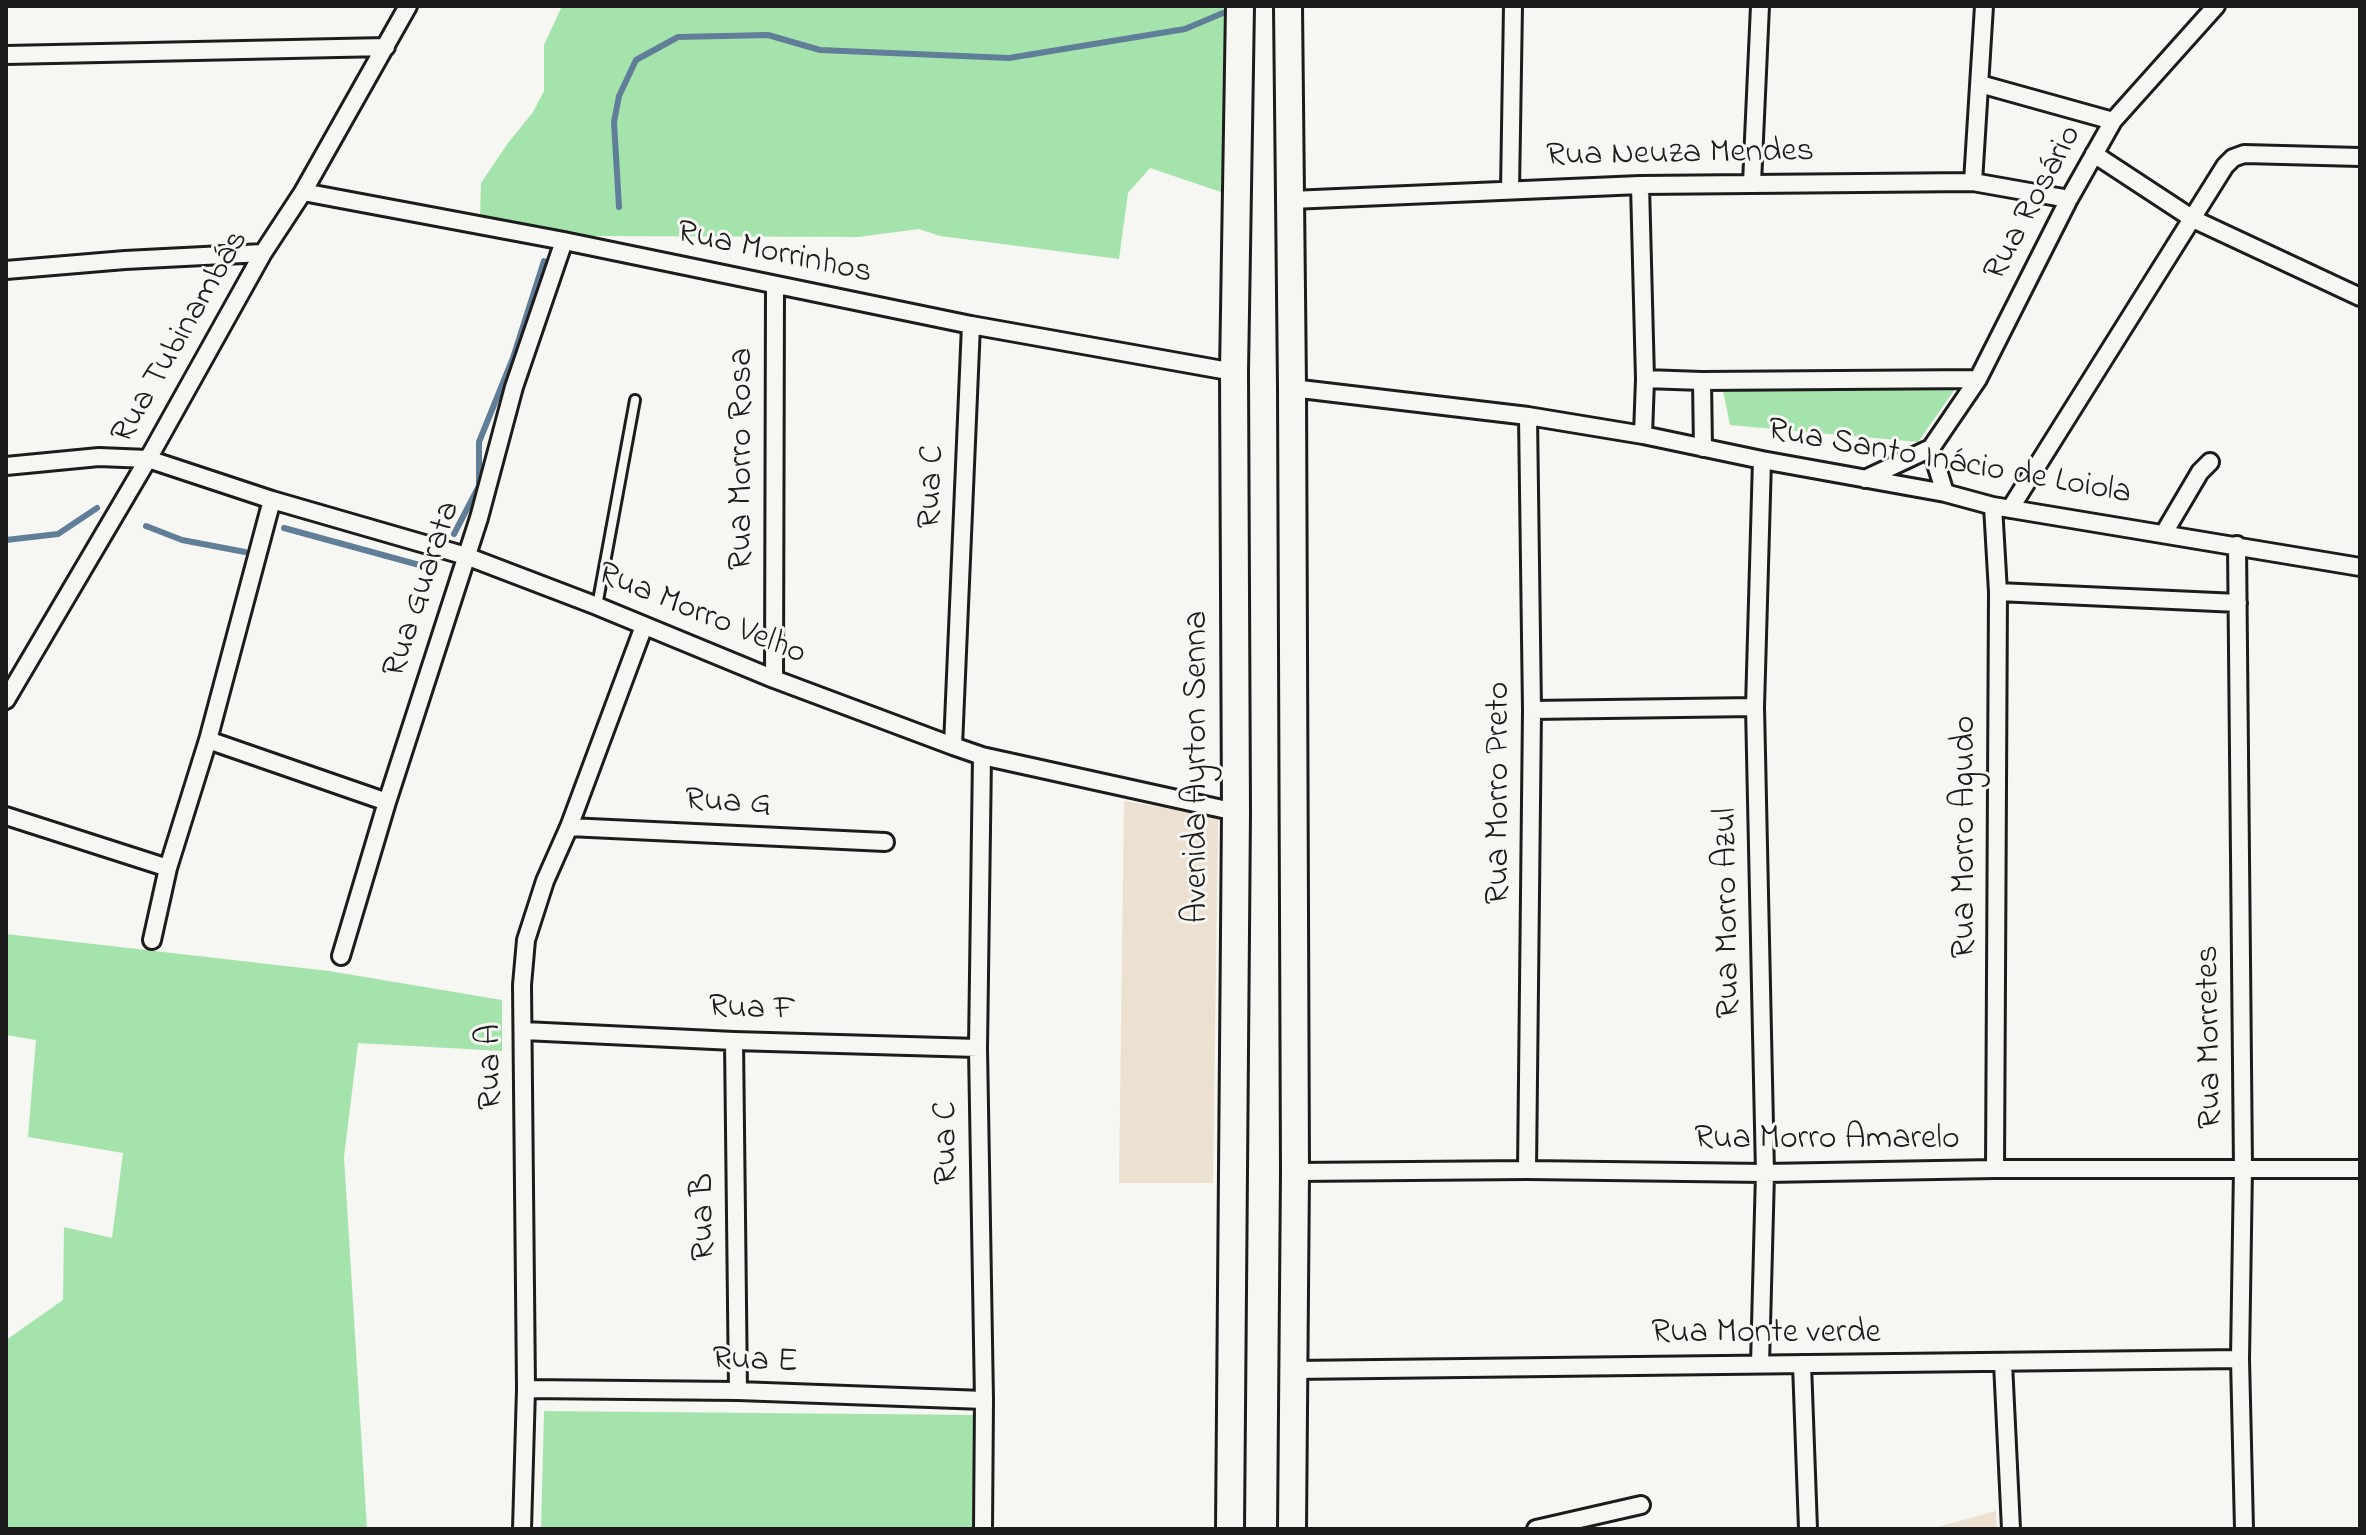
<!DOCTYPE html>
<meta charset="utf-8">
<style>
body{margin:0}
#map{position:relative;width:2366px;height:1535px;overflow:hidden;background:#f6f6f2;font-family:"Indie Flower",sans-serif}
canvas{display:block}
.frame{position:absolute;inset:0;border:8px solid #1c1c1c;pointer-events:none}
</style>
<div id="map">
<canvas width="2366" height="1535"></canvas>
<div class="frame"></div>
</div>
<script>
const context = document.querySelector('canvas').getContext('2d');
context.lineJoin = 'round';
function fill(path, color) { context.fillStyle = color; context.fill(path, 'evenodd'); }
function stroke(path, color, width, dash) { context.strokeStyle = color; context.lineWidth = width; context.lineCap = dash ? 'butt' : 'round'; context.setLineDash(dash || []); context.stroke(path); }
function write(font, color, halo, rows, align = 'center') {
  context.font = font + ' "Indie Flower",sans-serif'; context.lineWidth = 6; context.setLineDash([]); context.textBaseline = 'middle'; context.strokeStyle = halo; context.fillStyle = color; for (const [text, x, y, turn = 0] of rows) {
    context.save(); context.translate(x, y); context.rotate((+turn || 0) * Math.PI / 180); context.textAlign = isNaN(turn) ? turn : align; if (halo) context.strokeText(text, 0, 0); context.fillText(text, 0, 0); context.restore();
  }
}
fill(new Path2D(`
 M1124 801 1218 817 1213 1183H1119Z
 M1996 1511 1997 1529H1930Z`), '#ece0d1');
fill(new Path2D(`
 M562 6H1227L1221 192 1150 168 1128 193 1119 259 940 236 919 229 858 237 590 236 480 217 481 183 508 143 533 112 544 91V45Z
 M1960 382 1918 442 1730 425 1723 391Z
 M6 934 329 971 502 1000V1051L358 1043 344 1157 367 1529H6V1340L63 1300 64 1227 112 1238 123 1153 28 1137 36 1040 6 1035Z
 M544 1411 977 1415 976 1529H541Z`), '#a4e4ac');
stroke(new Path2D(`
 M619 207 614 122 619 96 636 60 678 37 768 35 820 50 1009 58 1185 29 1223 13
 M146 526 182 540 245 552
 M284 528 434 569
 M454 534 479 486V442L513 358 544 261
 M6 540 58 534 97 508`), '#607e98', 6);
const service = new Path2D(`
 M597 606 635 400`);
const minor = new Path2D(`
 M6 55 386 47
 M1980 84 2113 121
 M2094 154 2193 219 2360 297
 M1973 182 1984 6
 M1752 183 1760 6
 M1640 185 1645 379 1643 435
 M1510 190 1513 6
 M303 192 564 241 971 325 1234 372
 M1291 200 1640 185 1973 182 2069 199
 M6 270 125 260 263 253
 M1645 379 1702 381 1978 379
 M1702 381 1703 448
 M1292 388 1528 416 1643 435 1762 460 1945 493 1993 506 2360 567
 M1931 448 1945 493
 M6 466 99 457 148 459 272 500 466 556 597 606 774 679 953 746 982 756 1236 812
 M1865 479 1931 448 1978 379 2069 199 2113 121 2216 6
 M1993 506 1998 592 1995 1169
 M2010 509 2225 166 2233 158 2244 154 2360 157
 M2164 533 2200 472 2210 462
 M2237 545 2243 1168 2240 1359 2244 1529
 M1998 592 2238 603
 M774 679 775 286
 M6 700 148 459 263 253 303 192 408 6
 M1532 710 1755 707
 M208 740 387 802
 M953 746 971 325
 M982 756 978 1048 984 1400 983 1529
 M6 816 168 868
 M569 827 885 842
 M152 940 168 868 208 740 272 500
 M341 956 387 802 479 518 514 387 564 241
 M524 1031 734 1041 978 1048
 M734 1041 738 1391
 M1527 1170 1532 710 1528 416
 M1295 1172 1527 1170 1765 1173 1995 1169H2360
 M2003 1363 2011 1529
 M1760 1364 1765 1173 1755 707 1762 460
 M1802 1364 1808 1529
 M1292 1370 2240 1359
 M526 1389 738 1391 984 1400
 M522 1529 526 1389 522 985 526 940 545 881 569 827 644 626
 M1536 1529 1641 1505`);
const primary = new Path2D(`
 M1288 6 1292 388 1295 1172 1292 1529
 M1230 1529 1236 812 1234 372 1240 6`);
stroke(service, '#1c1c1c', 14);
stroke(minor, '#1c1c1c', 22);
stroke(primary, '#1c1c1c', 32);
stroke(service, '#f6f6f2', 8);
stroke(minor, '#f6f6f2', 16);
stroke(primary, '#f6f6f2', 26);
write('34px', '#1c1c1c', '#f6f6f2', [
 ["Rua Neuza Mendes",1680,156,-1],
 ["Rua Rosário",2035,204,-62],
 ["Rua Morrinhos",774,255,12],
 ["Rua Tubinambás",182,338,-60],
 ["Rua Morro Rosa",744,459,-90],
 ["Rua Santo Inácio de Loiola",1949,464,10],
 ["Rua C",934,487,-88],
 ["Rua Guarata",424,590,-72],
 ["Rua Morro Velho",701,616,22],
 ["Avenida Ayrton Senna",1199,767,-90],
 ["Rua Morro Preto",1501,793,-90],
 ["Rua G",728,805,3],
 ["Rua Morro Agudo",1967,837,-90],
 ["Rua Morro Azul",1730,913,-91],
 ["Rua F",752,1011,2],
 ["Rua Morretes",2212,1037,-91],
 ["Rua A",493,1067,-91],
 ["Rua Morro Amarelo",1827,1141],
 ["Rua C",949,1143,-91],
 ["Rua B",706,1217,-91],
 ["Rua Monte verde",1766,1335],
 ["Rua E",755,1363,2]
]);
</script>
